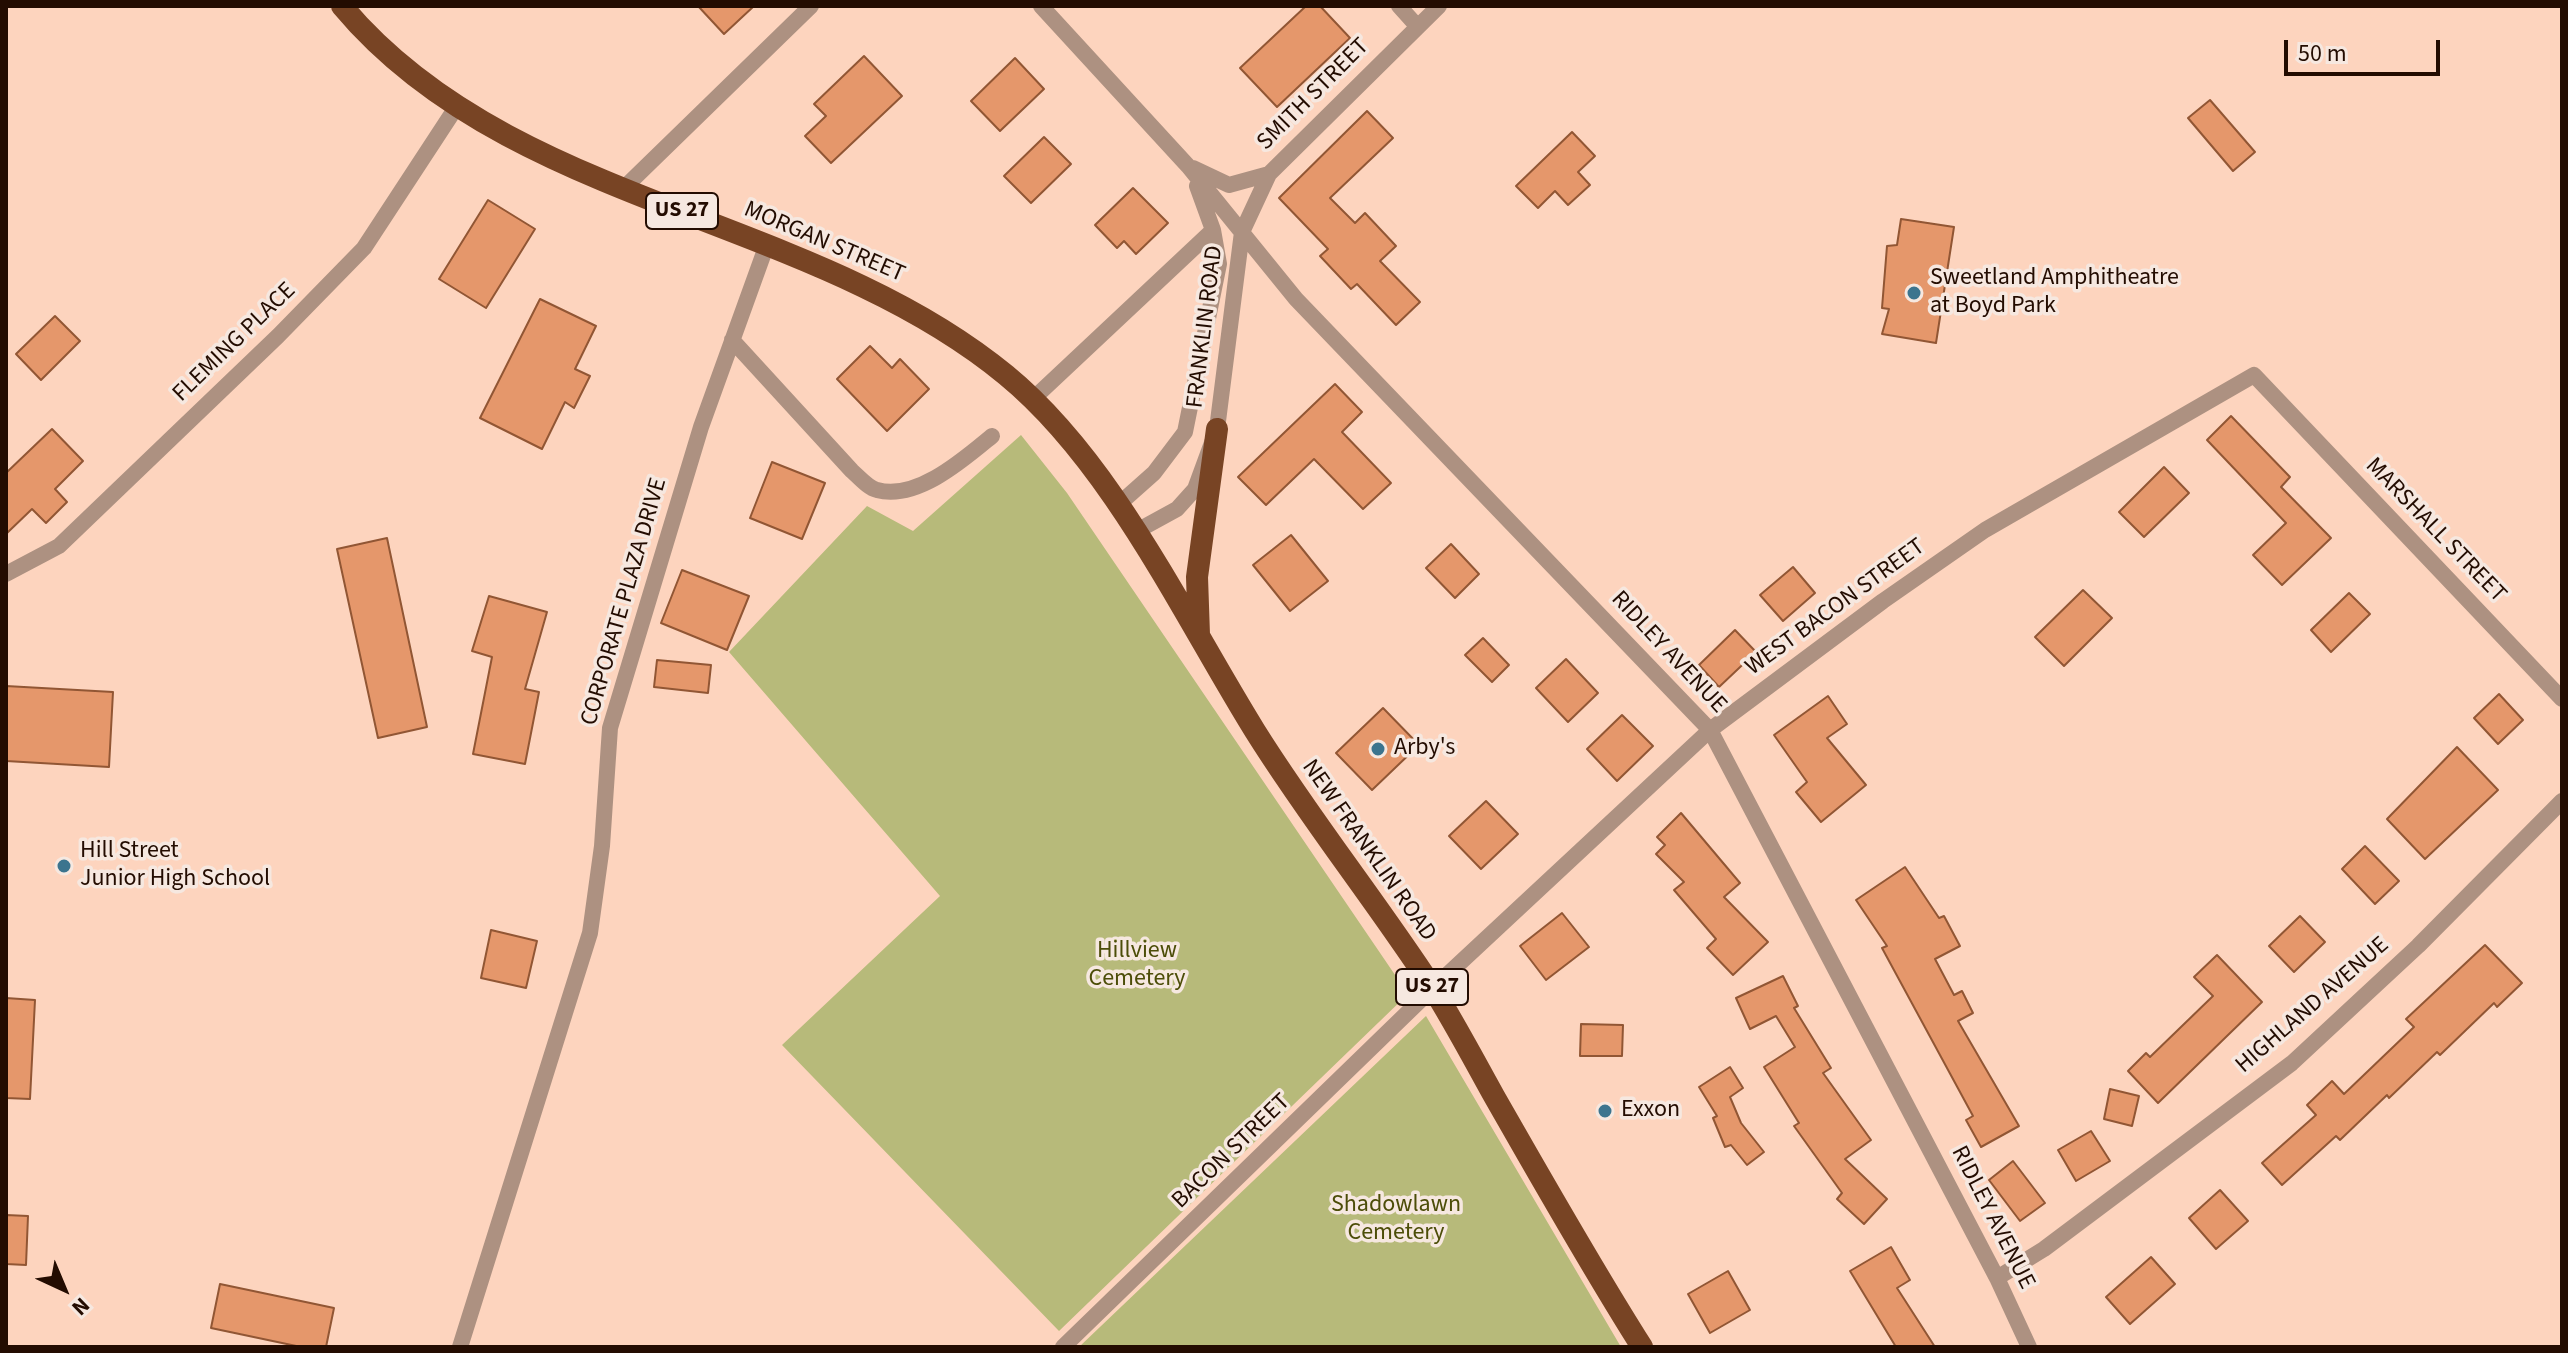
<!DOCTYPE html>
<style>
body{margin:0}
#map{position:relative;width:2568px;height:1353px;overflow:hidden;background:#fdd4be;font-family:"Source Sans 3",sans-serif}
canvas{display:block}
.frame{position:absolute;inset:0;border:8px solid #230c01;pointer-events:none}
.north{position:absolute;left:24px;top:1249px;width:80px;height:80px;-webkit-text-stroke:6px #f6e8e0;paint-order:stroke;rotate:136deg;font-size:22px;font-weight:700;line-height:32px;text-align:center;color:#230c01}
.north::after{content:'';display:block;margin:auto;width:28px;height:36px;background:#230c01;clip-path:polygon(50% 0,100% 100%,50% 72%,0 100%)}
.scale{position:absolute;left:2284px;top:40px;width:156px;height:36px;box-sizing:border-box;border:4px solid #230c01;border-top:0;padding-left:10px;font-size:24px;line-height:28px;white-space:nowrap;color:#230c01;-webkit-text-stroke:6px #f6e8e0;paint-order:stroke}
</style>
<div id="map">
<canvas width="2568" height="1353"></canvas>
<div class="frame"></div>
<div class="north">N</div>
<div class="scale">50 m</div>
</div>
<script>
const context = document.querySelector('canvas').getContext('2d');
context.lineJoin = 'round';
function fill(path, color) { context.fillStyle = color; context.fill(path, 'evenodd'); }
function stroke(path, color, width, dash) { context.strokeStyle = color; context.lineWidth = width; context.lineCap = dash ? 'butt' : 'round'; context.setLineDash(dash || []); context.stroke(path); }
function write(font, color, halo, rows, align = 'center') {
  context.font = font + ' "Source Sans 3",sans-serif'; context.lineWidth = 7; context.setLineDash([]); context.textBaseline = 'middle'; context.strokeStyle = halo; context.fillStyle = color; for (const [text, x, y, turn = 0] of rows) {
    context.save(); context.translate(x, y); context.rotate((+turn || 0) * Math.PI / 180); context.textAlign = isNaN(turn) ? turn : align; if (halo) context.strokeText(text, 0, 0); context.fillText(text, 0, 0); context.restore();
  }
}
fill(new Path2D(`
 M1021 435 1067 493 1408 994 1059 1331 782 1045 940 896 729 652 867 506 913 531Z
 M1426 1016 1621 1347H1079Z`), '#b7ba7a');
const building = new Path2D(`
 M698 6H754L724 34Z
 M1306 6H1320L1350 38 1277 107 1240 68Z
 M864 56 902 96 831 163 805 136 826 116 814 104Z
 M1015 58 1044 89 1000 131 971 101Z
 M2210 100 2255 152 2233 171 2188 118Z
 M1367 111 1393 138 1330 198 1355 223 1365 213 1396 246 1380 261 1420 302 1396 325 1357 284 1351 289 1320 256 1328 249 1279 198Z
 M1572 132 1595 156 1578 172 1590 185 1568 205 1555 191 1538 208 1516 186Z
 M1044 137 1071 164 1031 203 1004 176Z
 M1133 188 1168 223 1136 254 1124 241 1117 248 1095 225Z
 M488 200 535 229 486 308 439 279Z
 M1901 219 1954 227 1936 343 1882 334 1889 309 1882 308 1887 246 1897 245Z
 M540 299 596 326 575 369 590 376 574 408 565 402 542 449 480 418Z
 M55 316 80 341 41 380 16 354Z
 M870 346 892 368 900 359 929 389 887 431 837 379Z
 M1335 384 1362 412 1342 432 1391 483 1363 509 1314 459 1266 505 1238 477Z
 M2231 416 2290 477 2281 487 2331 538 2282 585 2253 555 2286 523 2207 440Z
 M52 429 83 461 55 489 67 502 46 523 32 509 6 534V473Z
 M772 462 825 483 802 539 750 518Z
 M2164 467 2189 493 2144 537 2119 512Z
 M1291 535 1328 581 1290 611 1253 565Z
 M387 538 427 727 378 738 337 549Z
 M1451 544 1479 574 1455 598 1426 568Z
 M1793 567 1815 593 1783 621 1760 595Z
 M682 570 749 596 727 650 661 623Z
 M2083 590 2112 618 2064 666 2035 637Z
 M2349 593 2370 614 2331 652 2311 630Z
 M489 596 547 612 525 689 539 692 525 764 473 754 492 657 472 651Z
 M1735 630 1756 652 1719 687 1699 665Z
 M1483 638 1509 665 1492 682 1465 655Z
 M1566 659 1598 693 1568 722 1536 688Z
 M657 660 711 665 708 693 654 687Z
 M6 686 113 692 109 767 6 761Z
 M2499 694 2523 720 2498 744 2474 718Z
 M1828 696 1847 724 1827 738 1866 785 1821 822 1796 792 1807 782 1774 735Z
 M1383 708 1419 745 1372 790 1336 753Z
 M1622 715 1653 746 1617 781 1587 749Z
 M2457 747 2498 790 2425 859 2387 819Z
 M1486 801 1518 834 1481 869 1449 836Z
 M1681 813 1740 883 1724 897 1768 942 1733 975 1707 948 1716 939 1674 890 1684 882 1656 854 1665 845 1657 837Z
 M2365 846 2399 881 2375 904 2342 869Z
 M1905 867 1939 918 1944 916 1960 946 1935 959 1954 995 1962 991 1973 1013 1958 1021 2019 1126 1981 1147 1966 1120 1973 1116 1882 948 1887 946 1856 900Z
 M1562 913 1589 947 1546 980 1520 946Z
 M2300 916 2325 942 2294 972 2269 946Z
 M491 930 537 941 526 988 481 978Z
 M2485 945 2522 983 2497 1007 2494 1003 2440 1055 2437 1052 2389 1098 2387 1095 2340 1140 2336 1136 2282 1185 2262 1163 2316 1115 2307 1105 2332 1081 2344 1094 2414 1027 2406 1019Z
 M2217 955 2262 1002 2158 1103 2128 1071 2146 1053 2150 1057 2213 996 2194 977Z
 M1783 976 1798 1006 1794 1008 1831 1068 1823 1073 1871 1140 1845 1159 1887 1199 1864 1224 1837 1199 1842 1193 1794 1126 1799 1123 1764 1067 1795 1047 1776 1016 1750 1029 1736 998Z
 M6 998 35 1000 30 1099 6 1098Z
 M1581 1024 1623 1025 1622 1056H1580Z
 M1730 1067 1743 1088 1730 1097 1741 1123 1764 1152 1747 1165 1731 1145 1725 1147 1713 1118 1717 1116 1699 1087Z
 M2110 1089 2139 1096 2132 1126 2104 1119Z
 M2091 1131 2110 1161 2076 1181 2058 1150Z
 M2013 1161 2045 1203 2020 1221 1989 1180Z
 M2220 1190 2248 1221 2216 1249 2189 1218Z
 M6 1215 28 1216 26 1265 6 1264Z
 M1891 1247 1910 1280 1897 1288 1935 1347H1896L1850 1271Z
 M2151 1257 2175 1284 2130 1324 2106 1297Z
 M1728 1271 1750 1310 1710 1333 1688 1294Z
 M220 1284 334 1308 326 1347H301L211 1328Z`);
fill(building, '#e5976b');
stroke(building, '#915634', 2);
stroke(new Path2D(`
 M1041 6 1188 166 1296 299 1710 730 1997 1278 2029 1347
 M1399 6 1417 26
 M1193 168 1229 185 1269 174
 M625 187 811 6
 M732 340 852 471C859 477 868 488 877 490 917 501 964 459 992 436
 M1034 398 1213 230
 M1118 505 1154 473 1185 432 1219 264 1213 230 1197 186
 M1135 532 1177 509 1195 489 1217 429 1242 232 1269 174 1439 6
 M6 574 59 546 278 336 364 248 457 106
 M1997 1278 2044 1249 2292 1063 2418 946 2562 801
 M460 1347 590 933 602 846 610 728 701 427 766 247
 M1063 1347 1433 988 1710 730 1883 601 1985 530 2254 375 2562 699`), '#ad9181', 16);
stroke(new Path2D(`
 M342 6C508 205 811 214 1006 375 1112 462 1183 615 1255 731 1310 819 1375 900 1432 987 1454 1022 1474 1060 1494 1096 1542 1180 1590 1265 1642 1347
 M1199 635 1197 577 1217 429`), '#784424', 22);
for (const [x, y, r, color] of [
 [1914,293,8,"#3c748e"],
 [1378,749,8,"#3c748e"],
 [64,866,8,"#3c748e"],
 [1605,1111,8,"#3c748e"]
]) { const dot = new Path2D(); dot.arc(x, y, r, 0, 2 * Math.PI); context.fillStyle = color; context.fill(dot); stroke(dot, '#f6e8e0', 3); }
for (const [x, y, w] of [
 [682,211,72],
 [1432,987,72]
]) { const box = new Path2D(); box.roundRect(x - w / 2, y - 18, w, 36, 6); context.fillStyle = '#f6e8e0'; context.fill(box); stroke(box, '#230c01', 2); }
write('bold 22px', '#230c01', null, [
 ["US 27",682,211],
 ["US 27",1432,987]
]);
write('24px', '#230c01', '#f6e8e0', [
 ["SMITH STREET",1314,95,-45],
 ["MORGAN STREET",824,243,23],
 ["FRANKLIN ROAD",1206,327,-83],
 ["FLEMING PLACE",235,343,-44],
 ["MARSHALL STREET",2435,531,46],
 ["CORPORATE PLAZA DRIVE",625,602,-74],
 ["WEST BACON STREET",1836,608,-36],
 ["RIDLEY AVENUE",1668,653,47],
 ["NEW FRANKLIN ROAD",1368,851,55],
 ["HIGHLAND AVENUE",2313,1006,-41],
 ["BACON STREET",1232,1152,-44],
 ["RIDLEY AVENUE",1992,1218,63]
]);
write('24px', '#230c01', '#f6e8e0', [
 ["Sweetland Amphitheatre",1930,279],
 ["at Boyd Park",1930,307],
 ["Arby's",1394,749],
 ["Hill Street",80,852],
 ["Junior High School",80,880],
 ["Exxon",1621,1111]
], 'left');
write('24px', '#4c4d08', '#f6e8e0', [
 ["Hillview",1137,952],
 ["Cemetery",1137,980],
 ["Shadowlawn",1396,1206],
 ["Cemetery",1396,1234]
]);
</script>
